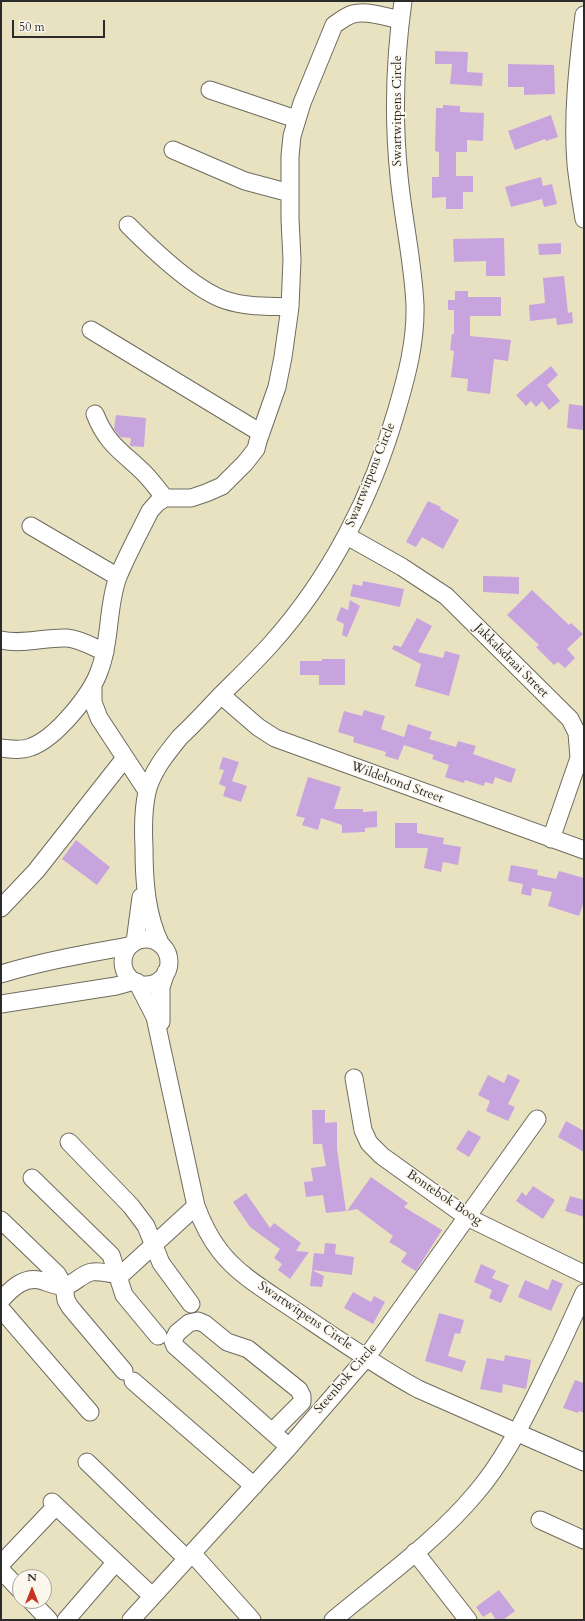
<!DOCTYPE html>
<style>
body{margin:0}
#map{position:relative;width:585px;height:1621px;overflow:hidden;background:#e9e2c0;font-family:Cardo,serif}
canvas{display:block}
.frame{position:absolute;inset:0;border:2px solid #2b2b2b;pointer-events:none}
.north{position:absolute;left:12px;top:1569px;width:40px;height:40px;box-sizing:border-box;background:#fbf7ec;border:1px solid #a8a59f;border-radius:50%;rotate:0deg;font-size:11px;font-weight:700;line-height:16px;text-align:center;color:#2b2b2b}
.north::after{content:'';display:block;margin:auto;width:14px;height:18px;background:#c8321e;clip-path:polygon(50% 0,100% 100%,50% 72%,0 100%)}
.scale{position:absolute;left:12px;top:20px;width:93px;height:18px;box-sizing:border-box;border:2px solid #2b2b2b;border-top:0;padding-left:5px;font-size:12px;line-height:14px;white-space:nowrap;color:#2b2b2b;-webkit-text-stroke:3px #fbf7ec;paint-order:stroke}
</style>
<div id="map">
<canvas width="585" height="1621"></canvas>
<div class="frame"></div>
<div class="north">N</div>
<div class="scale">50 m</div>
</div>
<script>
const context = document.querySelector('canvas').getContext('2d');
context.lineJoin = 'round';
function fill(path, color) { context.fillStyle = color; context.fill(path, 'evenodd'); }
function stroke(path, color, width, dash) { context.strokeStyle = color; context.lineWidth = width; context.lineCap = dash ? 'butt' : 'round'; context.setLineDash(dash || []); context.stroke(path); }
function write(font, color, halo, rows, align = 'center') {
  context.font = font + ' Cardo,serif'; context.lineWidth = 3; context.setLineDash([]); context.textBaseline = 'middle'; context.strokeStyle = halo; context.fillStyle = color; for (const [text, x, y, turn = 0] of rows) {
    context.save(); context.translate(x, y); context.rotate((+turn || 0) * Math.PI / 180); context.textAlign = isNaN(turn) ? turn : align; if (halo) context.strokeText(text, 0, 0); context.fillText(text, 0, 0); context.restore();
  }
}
fill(new Path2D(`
 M435 51 468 52 467 72 483 73 482 86 450 84 452 64H435Z
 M508 64 554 65 555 94 524 95V87H508Z
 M443 105 460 106V112L484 113 483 141 467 140V152H456V176H473V192H463V209H446V197L432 198V177H439V152L435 151 436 108H443Z
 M551 115 558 137 546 141 545 139 515 150 508 131Z
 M541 177 543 186 552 184 557 204 544 207 542 199 511 207 505 187Z
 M504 238 505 276H486V261L454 262 453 239Z
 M561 243V254L539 255 538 244Z
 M564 276 568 313 572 312 573 323 557 325 556 318 530 321 529 305 545 303 543 278Z
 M455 291H468V297H501V316H470V336L511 340 508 361 494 359 490 394 467 391 468 379 451 377 454 351 450 350 452 334H454V310H448V300H455Z
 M551 366 558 375 547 385 560 401 549 410 542 401 536 407 531 401 526 406 516 395Z
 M569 404 584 406V430L567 428Z
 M116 415 146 418 144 447 130 446 131 438 120 437 118 434 114 429Z
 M428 501 441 507 440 509 459 520 443 549 422 537 416 547 406 542Z
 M483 576 519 577V594L483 592Z
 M363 581 404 589 400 607 350 596 353 584 362 586Z
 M532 590 569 625 571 623 583 634 567 649 575 658 565 668 558 662 554 665 536 647 539 645 507 615Z
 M350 600 360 606 347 637 342 635 344 624 336 620 341 607 348 610Z
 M417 618 432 626 418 652 443 658 445 651 460 655 449 696 415 686 421 664 392 649 394 645 401 647Z
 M322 659H345V685H319V675H300V661H322Z
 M364 710 385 716 381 729 404 737 408 724 432 732 429 739 456 747 458 741 476 746 473 754 516 769 511 783 495 777 493 784 485 782 484 786 465 780 464 783 445 777 449 765 432 759 434 755 404 745 398 760 385 756 386 752 353 742 354 737 338 732 344 711 362 716Z
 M223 757 239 762 232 781 247 786 241 802 223 796 226 787 219 784 224 770 219 769Z
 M308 777 341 787 334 809H363V812L377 811V827L365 828V832L342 833V825L321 818 318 830 302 825 305 818 296 816Z
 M395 823H417V833L444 838 443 844 461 847 458 865 443 862 441 872 424 868 428 848H395Z
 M76 840 110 867 97 885 62 859Z
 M511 865 538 870 537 875 556 879 559 871 584 878V901L579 916 548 906 552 892 532 888 531 896 521 894 523 884 508 881Z
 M508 1074 520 1080 508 1104 515 1107 508 1121 486 1111 490 1101 478 1095 488 1075 504 1083Z
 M312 1110H325V1123L337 1122V1149L346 1211 326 1213 323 1195 306 1197 304 1182 313 1181 311 1168 326 1166 322 1144H313Z
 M566 1121 584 1131V1152L558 1137Z
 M468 1130 481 1137 469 1157 456 1149Z
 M371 1177 408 1203 404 1207 442 1230 416 1271 401 1262 407 1253 389 1242 393 1236 357 1209 347 1211Z
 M533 1186 555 1200 543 1219 516 1201 522 1192 526 1196Z
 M246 1193 270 1228 274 1223 301 1243 296 1251 309 1252 290 1279 278 1270 282 1264 274 1258 280 1249 250 1227 233 1202Z
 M570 1196 584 1200V1217L565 1211Z
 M325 1243 336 1244 335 1254 354 1257 352 1275 312 1270 324 1276 322 1287 310 1286 314 1253 324 1254Z
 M481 1264 496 1271 492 1278 509 1285 501 1303 489 1298 492 1290 474 1282Z
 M552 1279 563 1284 551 1311 518 1297 525 1280 548 1290Z
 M353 1292 371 1302 374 1296 385 1302 373 1324 344 1308Z
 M439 1313 464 1320 460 1334 455 1333 448 1356 466 1361 462 1372 425 1361Z
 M505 1355 531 1360 526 1389 503 1384 502 1393 480 1389 487 1358 504 1361Z
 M575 1380 584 1383V1413L579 1411 578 1413 563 1408Z
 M499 1590 515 1611 503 1620H496L491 1612 483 1617 476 1607Z`), '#c8a4df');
const minor = new Path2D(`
 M584 15C578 64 572 115 576 164 578 183 581 201 584 219
 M210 90 296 119
 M173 150 245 181 290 193
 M128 225C151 248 195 290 225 300 246 307 268 306 290 307
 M91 330 261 433
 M95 414C107 445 123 452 145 474 152 481 158 490 165 498
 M31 526 118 577
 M347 536 402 567 446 596 570 719 577 733 579 758 551 839
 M1 640C23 645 45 637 67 638 80 639 93 647 105 652
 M93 685V702L99 718 147 791
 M221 695 258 727 275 738 584 850
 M1 748C11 749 21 751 31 747 56 738 92 694 100 669 111 640 107 606 118 577 127 555 139 533 150 511L157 503 165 498H191L206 493 222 486 245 463 256 449 258 441 277 387 283 357 290 307 292 260 290 219V156L292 136 302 103 334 25C340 21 346 16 353 14 367 10 387 17 400 20
 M1 908 36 871 125 758
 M123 962a23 23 0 1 1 46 0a23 23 0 1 1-46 0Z
 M135 942 141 897
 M161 945C146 915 144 880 144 847 143 828 143 810 147 792 152 771 167 753 180 737 194 724 207 710 220 696 237 679 255 662 271 644 331 577 373 494 397 409 407 375 416 341 415 305 413 261 403 219 399 176 393 118 395 58 403 1
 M1 974C43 961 85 954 128 946
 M137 982 155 1017 196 1206C202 1222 209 1237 220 1251 239 1276 270 1293 296 1311 336 1338 376 1366 418 1389L584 1462
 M1 1004 116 986 134 981
 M161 1022V987L166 972
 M354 1078 363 1130 369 1143 382 1156 467 1217 584 1274
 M69 1142 131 1206 146 1226 161 1263 191 1304
 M32 1178 111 1255 124 1295 158 1336
 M1 1220 57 1274 64 1286 66 1300 70 1307 124 1371
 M1 1300C12 1288 25 1275 43 1281 49 1283 56 1286 61 1286 73 1287 80 1274 92 1272 102 1270 112 1276 122 1274L196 1206
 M1 1309 90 1412
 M133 1381 254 1486
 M272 1432 302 1402V1396L299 1390 248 1349 227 1342 205 1324 198 1321 189 1323 177 1333 173 1341 175 1346 289 1447
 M87 1462 186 1558
 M52 1502 152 1596
 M540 1520 584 1540
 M415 1552 468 1620
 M192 1553 252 1620
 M1 1564 56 1506
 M1 1570 20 1590
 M31 1601 49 1620
 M66 1620 116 1562
 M131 1620 289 1447 366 1358 537 1119
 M333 1620C381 1580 436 1541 476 1493 501 1464 519 1429 536 1395 553 1361 569 1327 584 1293`);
stroke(minor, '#6e6b5f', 19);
stroke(minor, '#fff', 17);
write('13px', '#2b2b2b', '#fbf7ec', [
 ["Swartwitpens Circle",398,111,-90],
 ["Swartwitpens Circle",371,475,-68],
 ["Jakkalsdraai Street",511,661,45],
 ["Wildehond Street",397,783,20],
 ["Bontebok Boog",444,1198,34],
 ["Swartwitpens Circle",305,1316,34],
 ["Steenbok Circle",346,1379,-49]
]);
</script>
